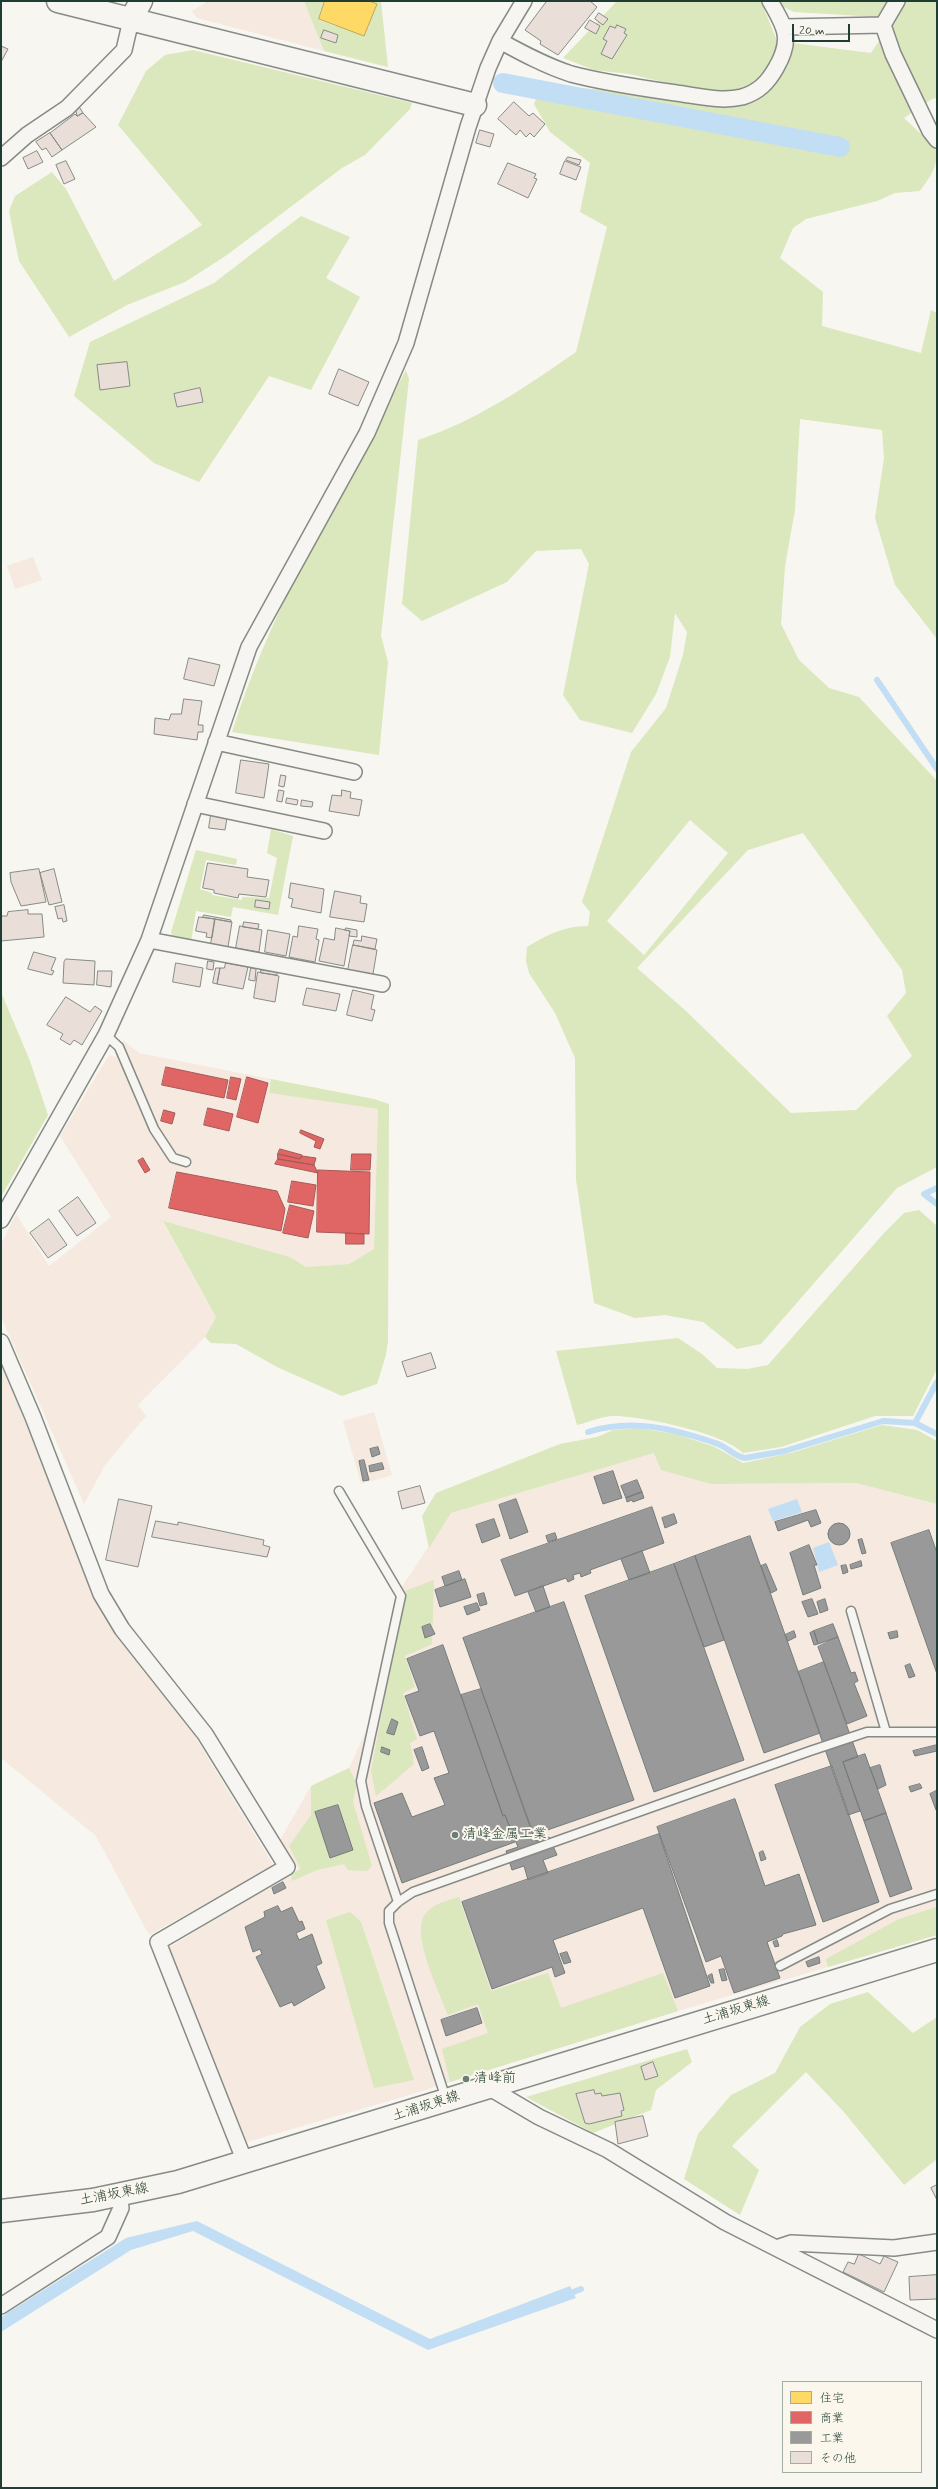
<!DOCTYPE html>
<meta charset="utf-8">
<style>
body{margin:0}
#map{position:relative;width:938px;height:2489px;overflow:hidden;background:#f8f6f0;font-family:Mynerve,"Klee One",sans-serif}
canvas{display:block}
.frame{position:absolute;inset:0;border:2px solid #1f3d34;pointer-events:none}
.legend{position:absolute;left:782px;top:2381px;width:140px;height:92px;box-sizing:border-box;background:#fbf7ec;border:1px solid #a3ada2;margin:0;padding:5px 7px;list-style:none;font-size:12px;color:#1f3d34}
.legend li{display:flex;align-items:center;gap:8px;height:20px}
.legend b{width:20px;border:1px solid #a3ada2}
.scale{position:absolute;left:792px;top:24px;width:58px;height:18px;box-sizing:border-box;border:2px solid #1f3d34;border-top:0;padding-left:5px;font-size:12px;line-height:14px;white-space:nowrap;color:#1f3d34;-webkit-text-stroke:3px #fbf7ec;paint-order:stroke}
</style>
<div id="map">
<canvas width="938" height="2489"></canvas>
<div class="frame"></div>
<ul class="legend">
<li><b style="height:11px;background:#ffd966"></b>住宅</li>
<li><b style="height:11px;background:#e06666"></b>商業</li>
<li><b style="height:11px;background:#999"></b>工業</li>
<li><b style="height:11px;background:#eaded9"></b>その他</li>
</ul>
<div class="scale">20 m</div>
</div>
<script>
const context = document.querySelector('canvas').getContext('2d');
context.lineJoin = 'round';
function fill(path, color) { context.fillStyle = color; context.fill(path, 'evenodd'); }
function stroke(path, color, width, dash) { context.strokeStyle = color; context.lineWidth = width; context.lineCap = dash ? 'butt' : 'round'; context.setLineDash(dash || []); context.stroke(path); }
function write(font, color, halo, rows, align = 'center') {
  context.font = font + ' Mynerve,"Klee One",sans-serif'; context.lineWidth = 4; context.setLineDash([]); context.textBaseline = 'middle'; context.strokeStyle = halo; context.fillStyle = color; for (const [text, x, y, turn = 0] of rows) {
    context.save(); context.translate(x, y); context.rotate((+turn || 0) * Math.PI / 180); context.textAlign = isNaN(turn) ? turn : align; if (halo) context.strokeText(text, 0, 0); context.fillText(text, 0, 0); context.restore();
  }
}
fill(new Path2D(`
 M208 1H304L324 51 197 18 192 11Z
 M33 557 42 580 15 589 7 566Z
 M123 1040 139 1053 271 1079 269 1093 378 1109 374 1249 349 1264 306 1267 290 1257 163 1222 216 1317 205 1337 138 1405 146 1416 105 1465 84 1504 1 1317V1244L16 1214 49 1266 111 1217 60 1136 109 1055 116 1057Z
 M1 1361 91 1586 124 1637 191 1730 274 1866 149 1935 96 1836 1 1758Z
 M374 1412 392 1475 361 1484 343 1421Z
 M654 1453 711 1484 856 1483 937 1504V1935L678 2011 396 2099 247 2142 168 1948 298 1869 280 1840 311 1786 349 1768 369 1724 397 1594 451 1513Z`), '#f5e9e0');
fill(new Path2D(`
 M304 1H325L319 20 335 26 376 4 369 1H381L388 67 324 51ZM324 30 338 35 336 43 321 38Z
 M617 1H761L777 41 871 53 905 1H937V98L932 99 904 118 937 149C937 169 931 175 920 191L895 193 877 201 806 219 793 228 780 258 823 292 822 326 921 353 931 310 937 313V639L895 585 875 518 884 458 882 430 800 419 795 510 785 566 781 624 799 660 829 688 859 697 937 781V1167L897 1188 761 1344 737 1349 703 1322 665 1315 635 1318 594 1303 576 1179 575 1058 555 1013 529 973 526 961 527 947C546 935 565 926 588 926L590 912 582 902 631 752 666 708 683 655 687 632 675 613 670 657 656 694 632 733 580 720 563 695 589 564 581 549 536 551 507 582 422 621 402 604 418 440C476 421 526 387 576 352L607 227 580 212 590 163 550 132 534 104 541 86 612 90 706 106 715 94 629 74 594 70 563 58ZM690 820 728 853 644 955 607 921ZM803 833 902 970 906 993 887 1016 912 1056 856 1110 791 1113 686 1011 637 968 748 850Z
 M776 1H888L878 17 794 12 775 3Z
 M193 50 412 103 410 109 365 155 342 168 227 255 185 282 127 305 69 337 19 261 9 211 15 196 52 172 66 189 114 281 202 225 118 125 146 71 165 55Z
 M301 216 350 237 326 278 360 297 311 390 269 376 199 482 154 463 74 396 90 342 214 283ZM127 363 129 386 100 390ZM200 388 203 402 177 407 174 394Z
 M406 370 409 379 381 636 388 662 379 755 232 732C272 605 344 487 406 370Z
 M271 829 293 836 278 915 233 907 231 917 196 911 191 942 173 939 171 932 196 850 237 859 236 865 206 860 200 889 212 893V895L242 900V897L269 898 277 858 267 853Z
 M1 992 30 1061 48 1115 1 1197Z
 M271 1079 374 1099 389 1104 388 1341 386 1355 377 1384 342 1396 277 1367 236 1344 211 1343 205 1337 216 1317 163 1221 290 1257 306 1267 349 1264 374 1249 378 1109 269 1093Z
 M919 1210 937 1226V1369L913 1416H875L781 1447 743 1453C724 1433 645 1417 616 1416 604 1415 589 1422 577 1425L556 1351 678 1338 702 1354 717 1368 747 1369 768 1365 884 1233 904 1213Z
 M882 1425 917 1430 937 1441V1504L856 1483 711 1484 661 1470 654 1453 451 1513 429 1548 422 1516 436 1493 560 1444 597 1437 613 1430 637 1428 676 1434 715 1447 743 1463 791 1453Z
 M434 1580 432 1644 405 1656 415 1687 403 1693 417 1739 410 1743 414 1764 376 1796 371 1771 405 1591Z
 M349 1768 357 1784 353 1802 372 1866 367 1871 348 1870 344 1864 317 1870 292 1881 291 1874 301 1869 289 1846 311 1815V1786ZM338 1805 353 1850 330 1857Z
 M459 1897 491 1991 548 1973 561 2008 663 1973 678 2011 450 2082 442 2049 488 2033 478 2004 448 2015C440 1993 409 1932 426 1913 435 1903 446 1901 459 1897Z
 M937 1907V1935L828 1967 826 1959 899 1919Z
 M350 1912 361 1922 414 2080 374 2088 326 1920Z
 M868 1992 913 2033 937 2017V2159L904 2185 843 2111 806 2072 732 2146 759 2170 740 2215 684 2179 698 2134 731 2095 775 2073 800 2027 830 2004Z
 M687 2049 692 2062 656 2090 651 2110 593 2133 526 2097ZM653 2062 658 2076 646 2080 641 2067ZM594 2090 595 2094 601 2093 602 2096 620 2093 624 2110 621 2111 622 2116 589 2124 585 2123 576 2094Z`), '#dbe7bc');
fill(new Path2D(`
 M797 1499 802 1512 773 1521 768 1509Z
 M829 1542 838 1565 819 1572 813 1548Z
 M197 2221 430 2339 570 2286 576 2298 428 2350 193 2231 131 2250 1 2332V2317L126 2238Z`), '#c2def4');
const homes = new Path2D(`
 M325 1H369L377 4 364 36 319 19Z`);
fill(homes, '#ffd966');
stroke(homes, '#bcaa57', 1);
const shops = new Path2D(`
 M166 1067 228 1080 224 1098 162 1085Z
 M231 1077 241 1079 236 1100 227 1098Z
 M247 1077 268 1083 258 1123 237 1117Z
 M208 1108 233 1114 229 1131 204 1125Z
 M164 1110 175 1113 172 1124 161 1121Z
 M301 1130 324 1139 320 1149 314 1147 316 1141 300 1133Z
 M280 1149 302 1155V1156L300 1159 278 1154Z
 M278 1154 300 1159 302 1156 316 1158 314 1165 278 1159Z
 M352 1154H371L370 1170H351Z
 M143 1158 150 1170 145 1173 138 1161Z
 M278 1159 314 1165 318 1173 275 1164Z
 M318 1170 370 1172 369 1234 317 1232Z
 M177 1172 277 1191 285 1209 281 1231 169 1208Z
 M292 1181 316 1185 313 1206 288 1202Z
 M290 1205 314 1211 308 1238 283 1233Z
 M346 1233 364 1234V1244H346Z`);
fill(shops, '#e06666');
stroke(shops, '#a65a57', 1);
const industry = new Path2D(`
 M378 1447 380 1454 372 1457 370 1449Z
 M364 1460 369 1480 363 1481 359 1461Z
 M382 1463 384 1469 370 1472 369 1466Z
 M613 1471 622 1498 603 1504 594 1477Z
 M637 1480 642 1492 626 1498 621 1486Z
 M642 1492 644 1498 633 1502 632 1500 627 1502 626 1498Z
 M516 1499 528 1532 510 1539 499 1505Z
 M652 1507 664 1543 590 1570 591 1573 581 1577 580 1573 573 1575 574 1579 568 1582 566 1578 515 1596 501 1560Z
 M816 1510 821 1523 811 1527 808 1520 778 1531 775 1522Z
 M674 1514 677 1523 665 1528 662 1518Z
 M494 1519 500 1536 482 1543 476 1525Z
 M828 1534a11 11 0 1 1 22 0a11 11 0 1 1-22 0Z
 M929 1530 937 1553V1674L891 1543Z
 M555 1533 557 1539 548 1542 546 1536Z
 M750 1536 820 1733 764 1753 695 1556Z
 M862 1539 866 1553 862 1554 858 1540Z
 M809 1545 817 1565H814L821 1588 803 1595 790 1553Z
 M642 1551 650 1573 629 1580 621 1559Z
 M695 1556 724 1640 704 1647 674 1564Z
 M861 1561 862 1566 851 1569 850 1565Z
 M674 1564 744 1760 654 1792 585 1596Z
 M766 1564 777 1590 771 1593 761 1566Z
 M846 1565 848 1572 843 1574 841 1566Z
 M459 1571 462 1580 445 1586 442 1577Z
 M465 1579 471 1597 440 1607 435 1590Z
 M543 1586 550 1607 536 1612 528 1592Z
 M484 1593 487 1604 480 1606 477 1595Z
 M812 1599 818 1614 808 1617 802 1602Z
 M825 1599 828 1610 820 1613 817 1602Z
 M564 1602 634 1800 533 1835 463 1638Z
 M477 1603 480 1610 467 1615 464 1607Z
 M430 1624 435 1634 425 1638 422 1627Z
 M833 1624 838 1637 818 1644 814 1631Z
 M794 1631 796 1637 788 1641 785 1635Z
 M814 1631 818 1644 814 1645 810 1633Z
 M897 1631 898 1637 890 1639 888 1633Z
 M838 1637 851 1673 855 1672 858 1681 854 1683 867 1716 847 1724 818 1647Z
 M443 1645 503 1816 505 1815 515 1842 402 1883 374 1803 402 1793 412 1817 445 1805 434 1778 449 1773 434 1731 420 1736 405 1696 419 1691 407 1659Z
 M824 1662 858 1757 843 1762 860 1811 848 1815 798 1672Z
 M910 1664 915 1676 909 1678 905 1666Z
 M481 1689 536 1841 549 1837 557 1855 543 1860 548 1873 528 1880 524 1866 512 1870 506 1851 518 1847 505 1815 503 1816 461 1695Z
 M392 1719 398 1722 394 1735 387 1733Z
 M937 1745V1751L915 1756 913 1751Z
 M382 1747 390 1750 389 1755 381 1752Z
 M422 1747 429 1768 422 1771 414 1750Z
 M865 1754 886 1813 864 1821 843 1762Z
 M880 1765 886 1785 878 1789 870 1768Z
 M832 1766 879 1902 823 1922 775 1785Z
 M920 1784 922 1788 911 1792 909 1787Z
 M936 1791 937 1793 936 1810 930 1794Z
 M735 1799 765 1886 799 1874 816 1925 783 1934 782 1936 767 1942 780 1978 734 1993 721 1956 706 1962 657 1827Z
 M338 1805 353 1850 330 1858 315 1812Z
 M886 1813 912 1889 890 1897 864 1821Z
 M659 1834 710 1986 675 1998 643 1908 553 1940 565 1973 555 1977 552 1967 492 1989 462 1902Z
 M763 1851 766 1859 761 1861 759 1853Z
 M283 1882 286 1888 274 1894 272 1888Z
 M278 1906 281 1912 292 1907 299 1922 302 1921 305 1929 296 1933 299 1940 312 1934 322 1963 316 1966 325 1988 294 2006 292 2002 280 2007 256 1957 262 1954 260 1949 253 1952 245 1927 265 1917 264 1912Z
 M777 1940 779 1946 775 1947 773 1942Z
 M567 1952 571 1962 564 1964 560 1954Z
 M819 1957 820 1963 808 1967 806 1962Z
 M724 1969 727 1980 722 1981 719 1970Z
 M712 1974 714 1983H711L708 1976Z
 M477 2008 482 2023 446 2036 441 2020Z`);
fill(industry, '#999');
stroke(industry, '#747d7b', 1);
stroke(new Path2D(`
 M877 680 937 769
 M937 1188 924 1194 937 1204
 M915 1423 937 1382
 M588 1432C633 1418 675 1429 718 1444 728 1448 735 1457 745 1458L785 1451 883 1421 915 1423 937 1434
 M566 2295 581 2289`), '#c2def4', 6);
stroke(new Path2D(`
 M503 83 840 147`), '#c2def4', 20);
const building = new Path2D(`
 M550 1H590L597 7 558 55 540 44 541 41 525 30 546 2Z
 M599 13 608 19 603 25 595 19Z
 M590 20 600 26 596 34 585 28Z
 M617 25 626 29 624 33 627 35 612 59 601 54 607 41 603 39 610 26 615 28Z
 M324 30 338 35 336 43 321 38Z
 M1 46 8 49 1 62Z
 M514 102 529 116 533 113 545 124 534 137 530 133 526 137 520 130 516 135 498 119Z
 M80 108 83 113 77 116 76 111Z
 M83 113 96 127 62 150 50 133 75 114 77 116Z
 M480 130 494 134 490 147 476 143Z
 M50 133 62 150 52 157 46 148 42 150 36 142Z
 M37 151 43 162 28 169 23 158Z
 M568 157 581 160 579 165 566 160Z
 M66 161 75 179 64 184 56 165Z
 M565 161 581 167 576 180 560 174Z
 M508 163 536 174 534 178 537 179 528 198 498 184Z
 M127 362 130 386 100 390 97 365Z
 M339 369 369 382 358 406 329 394Z
 M200 388 203 402 177 407 174 394Z
 M189 658 220 665 214 686 184 679Z
 M184 699 202 701 198 725H203V732H198L197 740 154 734 155 718 169 720 171 714H181Z
 M241 760 269 764 264 798 236 793Z
 M281 775 286 776 284 787 279 786Z
 M279 790 284 791 282 802 277 801Z
 M342 790 351 792 350 798 362 800 359 816 329 811 332 795 341 796Z
 M287 798 298 800 297 805 286 803Z
 M302 800 313 802 312 807 301 806Z
 M211 815 227 818 225 830 209 828Z
 M208 863 248 869 247 877 269 880 266 897 239 894 238 898 214 893V890L203 888Z
 M39 869 46 902 21 906 11 882 10 873Z
 M54 869 62 902 49 905 40 873Z
 M291 883 324 889 321 913 291 907 293 899 289 898Z
 M335 891 361 896 360 903 367 904 364 922 330 917Z
 M256 900 270 902 269 909 255 907Z
 M64 905 67 921 63 922 62 918 58 919 55 907Z
 M28 910V914H42L44 937 1 941V916H7L8 912Z
 M204 915 231 920V922L203 917Z
 M199 917 215 919 212 938 206 937 207 933 196 931Z
 M215 919 232 922 228 947 211 944Z
 M244 922 259 924 258 929 243 927Z
 M240 926 262 930 259 952 236 948Z
 M299 926 318 929 316 939 319 940 315 962 289 957 293 936 297 937Z
 M336 928 350 931 344 966 319 961 324 938 334 940Z
 M346 928 357 930V937L349 936 350 931 345 930Z
 M268 930 290 934 286 956 265 952Z
 M362 936 377 939 375 949 353 945 354 940 361 941Z
 M353 945 377 950 373 974 348 970Z
 M34 952 56 958 51 970 54 971 52 975 28 969Z
 M66 959 95 961 94 985 63 983 64 962Z
 M208 961 214 962 213 970 207 969Z
 M176 963 203 968 200 987 173 982Z
 M226 963 248 967 243 989 217 984 220 968H224Z
 M216 968H220L217 984 213 983Z
 M251 968 256 969 255 981 249 980Z
 M261 970 277 972V975L261 973Z
 M98 971H112L111 987 97 985Z
 M258 972 279 976 275 1002 254 998Z
 M307 988 340 994 336 1011 303 1005Z
 M353 990 374 995 371 1009 375 1010 372 1021 347 1015Z
 M66 997 90 1012 95 1006 102 1011 82 1045 74 1040 70 1045 60 1039 63 1034 47 1025Z
 M78 1197 96 1223 77 1236 59 1211Z
 M49 1219 67 1245 48 1258 30 1233Z
 M431 1353 436 1368 407 1377 402 1362Z
 M420 1486 425 1503 402 1509 398 1492Z
 M119 1499 152 1506 138 1567 106 1560Z
 M156 1521 178 1525V1522L264 1540 263 1545 270 1547 267 1557 152 1537Z
 M653 2062 658 2076 645 2080 641 2067Z
 M594 2090 595 2094 601 2093 602 2096 620 2093 624 2110 621 2111 622 2116 589 2124 585 2123 576 2094Z
 M643 2116 648 2136 618 2144 615 2122Z
 M937 2185V2200L931 2188Z
 M859 2254 880 2264 884 2256 898 2262 884 2292 843 2272 848 2262 854 2264Z
 M937 2275V2299L910 2300 909 2277Z`);
fill(building, '#eaded9');
stroke(building, '#868b86', 1);
const lane = new Path2D(`
 M106 1035 119 1047 154 1129 173 1158 186 1162
 M339 1491 401 1596 361 1781 366 1806 398 1902
 M851 1611 886 1732
 M780 1966 890 1909 937 1894
 M446 2099 389 1923V1911L398 1902 413 1892 810 1751 867 1732H937`);
const street = new Path2D(`
 M897 1 883 25 893 54 930 131 937 140
 M785 27 883 25
 M500 41C522 53 546 66 571 74 605 83 641 88 676 93 698 96 721 102 742 97 759 92 768 82 776 68 793 39 785 27 770 1
 M1 158 27 135 67 108 124 50 131 20
 M216 742 354 772
 M195 804 324 831
 M149 940 382 984
 M1 1220 106 1035 149 940 249 647 367 433 406 343 468 127 488 68 500 41 524 1
 M1 1342 33 1417 101 1594 122 1629 205 1734 287 1867 158 1942 245 2162
 M488 2087 539 2117 608 2150 725 2222 937 2330
 M776 2248 791 2243 894 2248 937 2242
 M1 2306 108 2237 121 2208 119 2195`);
const secondary = new Path2D(`
 M58 1 475 105
 M131 20 141 1
 M1 2211 93 2200 178 2182 937 1950`);
stroke(lane, '#868b86', 11);
stroke(street, '#868b86', 18);
stroke(secondary, '#868b86', 25);
stroke(lane, '#f6f5f1', 8);
stroke(street, '#f6f5f1', 15);
stroke(secondary, '#f6f5f1', 22);
for (const [x, y, r, color] of [
 [455,1835,4,"#6b7e76"],
 [466,2079,4,"#6b7e76"]
]) { const dot = new Path2D(); dot.arc(x, y, r, 0, 2 * Math.PI); context.fillStyle = color; context.fill(dot); stroke(dot, '#fbf7ec', 1.5); }
write('14px', '#1f3d34', '#fbf7ec', [
 ["清峰金属工業",463,1835],
 ["清峰前",474,2079]
], 'left');
write('14px', '#1f3d34', '#fbf7ec', [
 ["土浦坂東線",736,2011,-17],
 ["土浦坂東線",426,2107,-18],
 ["土浦坂東線",114,2195,-11]
]);
</script>
